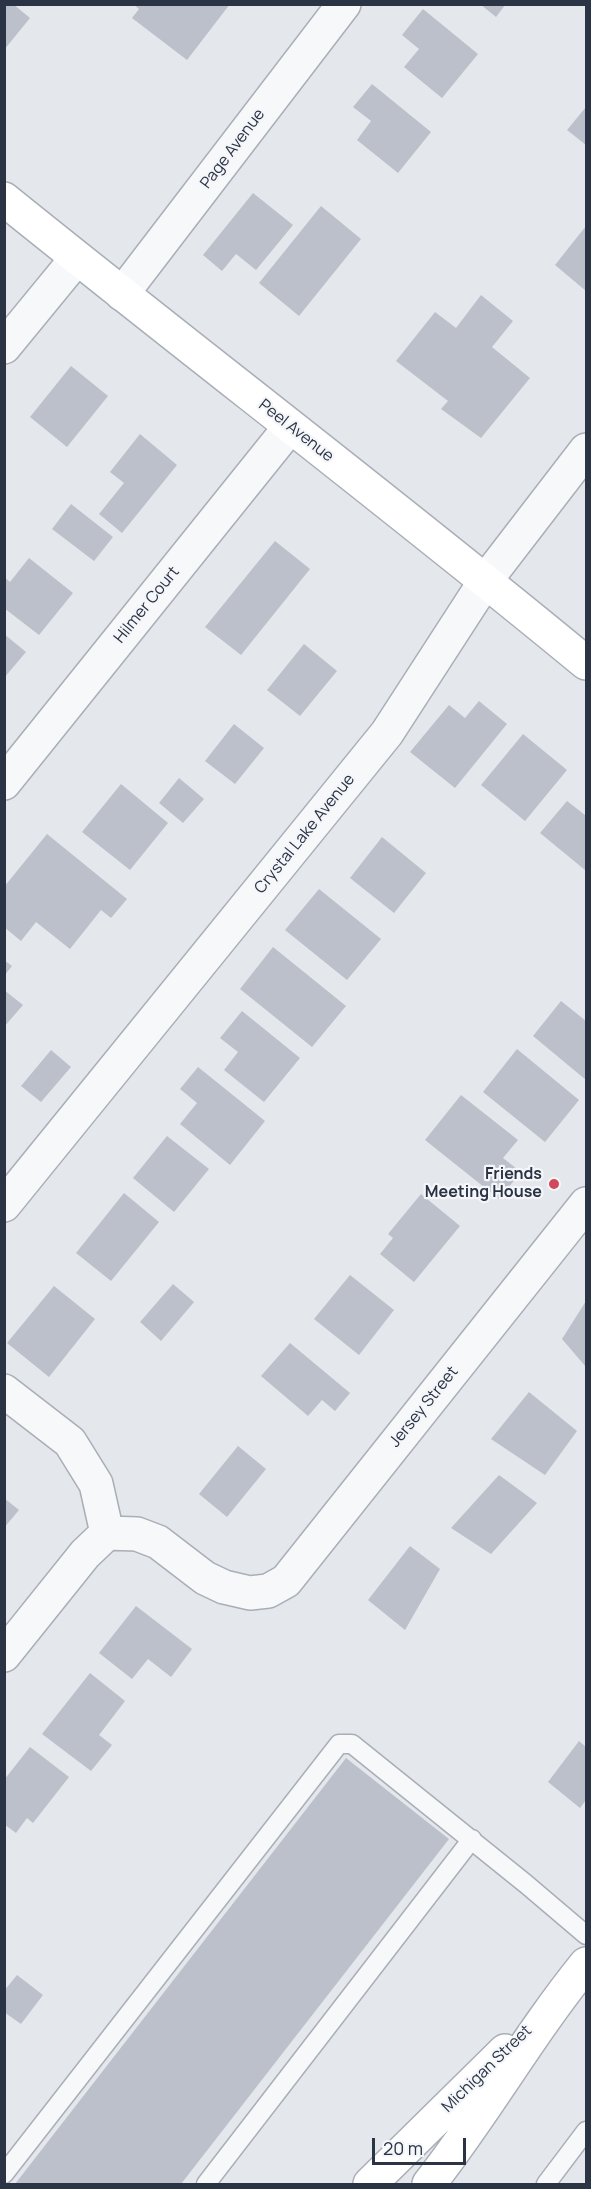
<!DOCTYPE html>
<style>
body{margin:0}
#map{position:relative;width:591px;height:2189px;overflow:hidden;background:#e4e7ec;font-family:Manrope,sans-serif}
canvas{display:block}
.frame{position:absolute;inset:0;border:6px solid #2b3445;pointer-events:none}
.scale{position:absolute;left:372px;top:2138px;width:94px;height:27px;box-sizing:border-box;border:3px solid #2b3445;border-top:0;padding-left:8px;font-size:18px;line-height:21px;white-space:nowrap;color:#2b3445;-webkit-text-stroke:4px #f4f6f9;paint-order:stroke}
</style>
<div id="map">
<canvas width="591" height="2189"></canvas>
<div class="frame"></div>
<div class="scale">20 m</div>
</div>
<script>
const ctx = document.querySelector('canvas').getContext('2d');
ctx.lineJoin = 'round';
function fillPath(path, color) { ctx.fillStyle = color; ctx.fill(path, 'evenodd'); }
function trace(path, color, width, dash) { ctx.strokeStyle = color; ctx.lineWidth = width; ctx.lineCap = dash ? 'butt' : 'round'; ctx.setLineDash(dash || []); ctx.stroke(path); }
function write(font, color, halo, rows, align = 'center') {
  ctx.font = font + ' Manrope,sans-serif'; ctx.lineWidth = 4.5; ctx.setLineDash([]); ctx.textBaseline = 'middle'; ctx.strokeStyle = halo; ctx.fillStyle = color; for (const [text, x, y, turn = 0] of rows) {
    ctx.save(); ctx.translate(x, y); ctx.rotate((+turn || 0) * Math.PI / 180); ctx.textAlign = isNaN(turn) ? turn : align; if (halo) ctx.strokeText(text, 0, 0); ctx.fillText(text, 0, 0); ctx.restore();
  }
}
fillPath(new Path2D(`
 M4 4H13L30 18 4 50Z
 M133 4H230L187 60 132 18 139 9Z
 M480 4H506L496 17Z
 M423 9 478 54 442 98 404 67 419 49 402 35Z
 M372 84 431 132 398 173 357 140 371 121 353 107Z
 M586 107V145L567 130Z
 M253 193 293 225 256 270 236 254 222 271 203 255Z
 M321 206 361 239 299 316 259 283Z
 M586 226V291L555 265Z
 M481 295 513 321 492 347 530 378 481 438 441 409 448 401 396 361 435 312 456 328Z
 M71 366 108 396 67 447 30 417Z
 M140 434 177 465 122 533 99 514 124 483 110 472Z
 M71 504 113 537 94 561 52 529Z
 M275 541 310 569 241 655 205 627Z
 M29 558 73 593 39 635 4 608V577L10 582Z
 M4 634 26 652 4 678Z
 M304 644 337 671 300 716 267 690Z
 M479 701 507 724 455 788 410 752 449 705 465 718Z
 M234 724 264 748 235 784 205 761Z
 M523 734 567 770 525 821 481 785Z
 M179 778 204 799 183 823 159 803Z
 M121 784 168 823 130 870 82 832Z
 M567 801 585 815 586 814 585 870 540 833Z
 M47 834 127 899 111 918 101 910 70 949 36 922 21 941 4 927V887Z
 M382 837 426 873 394 913 350 878Z
 M319 889 381 939 347 980 285 930Z
 M273 947 346 1006 312 1047 240 989Z
 M4 960 12 966 4 976Z
 M4 990 23 1005 4 1027Z
 M561 1001 586 1021V1080L533 1036Z
 M242 1011 300 1058 264 1102 224 1070 238 1052 220 1038Z
 M517 1049 579 1100 545 1142 483 1092Z
 M51 1050 71 1067 41 1102 21 1086Z
 M198 1067 265 1121 230 1165 180 1124 197 1103 180 1089Z
 M461 1095 518 1140 503 1158 521 1172 499 1199 425 1140Z
 M167 1136 209 1169 174 1212 133 1178Z
 M124 1193 159 1222 111 1281 76 1253Z
 M421 1194 460 1226 414 1282 380 1254 393 1238 388 1234Z
 M350 1275 394 1310 359 1355 314 1319Z
 M173 1284 194 1302 161 1341 140 1322Z
 M54 1286 95 1319 49 1377 7 1343Z
 M586 1301V1367L562 1339Z
 M290 1343 350 1393 335 1411 322 1400 308 1416 261 1376Z
 M529 1392 577 1431 545 1475 491 1439Z
 M238 1446 266 1469 227 1517 199 1494Z
 M499 1475 537 1503 491 1554 451 1528Z
 M4 1498 19 1510 4 1528Z
 M410 1546 440 1569 405 1630 368 1600Z
 M136 1606 192 1649 171 1677 148 1659 132 1679 99 1653Z
 M90 1673 125 1701 99 1735 112 1745 91 1771 42 1734Z
 M579 1741 586 1747V1800L580 1808 548 1782Z
 M30 1747 69 1777 33 1823 27 1818 16 1833 4 1824V1780Z
 M346 1758 449 1839 181 2184H15Z
 M17 1975 43 1995 21 2024 4 2012V1991Z`), '#bbc0ca');
const lane = new Path2D(`
 M4 2174 339 1744H352L526 1884 586 1935
 M206 2184 472 1839
 M546 2184 586 2131`);
const street = new Path2D(`
 M122 294 344 4
 M4 347 77 258
 M4 783 290 427
 M4 1205 387 733 486 580 586 450
 M4 1391 70 1442 96 1484 107 1533
 M107 1533 137 1534 158 1542 205 1578 224 1587 250 1593 268 1591 286 1581 586 1204
 M4 1655 85 1554 107 1533`);
const secondary = new Path2D(`
 M4 199C197 355 395 505 586 663
 M370 2184 505 2051
 M429 2184C485 2113 529 2034 586 1964`);
trace(lane, '#a9aeb7', 21);
trace(street, '#a9aeb7', 36);
trace(secondary, '#a9aeb7', 36);
trace(lane, '#f7f8fa', 18);
trace(street, '#f7f8fa', 33);
trace(secondary, '#fff', 33);
for (const [x, y, r, color] of [
 [554,1184,6,"#d1495b"]
]) { const dot = new Path2D(); dot.arc(x, y, r, 0, 2 * Math.PI); ctx.fillStyle = color; ctx.fill(dot); trace(dot, '#f4f6f9', 2); }
write('16px', '#2b3445', '#f4f6f9', [
 ["Page Avenue",233,149,-53],
 ["Peel Avenue",296,431,38],
 ["Hilmer Court",147,605,-51],
 ["Crystal Lake Avenue",305,834,-51],
 ["Jersey Street",424,1407,-51],
 ["Michigan Street",487,2069,-44]
]);
write('bold 16px', '#2b3445', '#f4f6f9', [
 ["Friends",542,1175],
 ["Meeting House",542,1193]
], 'right');
</script>
